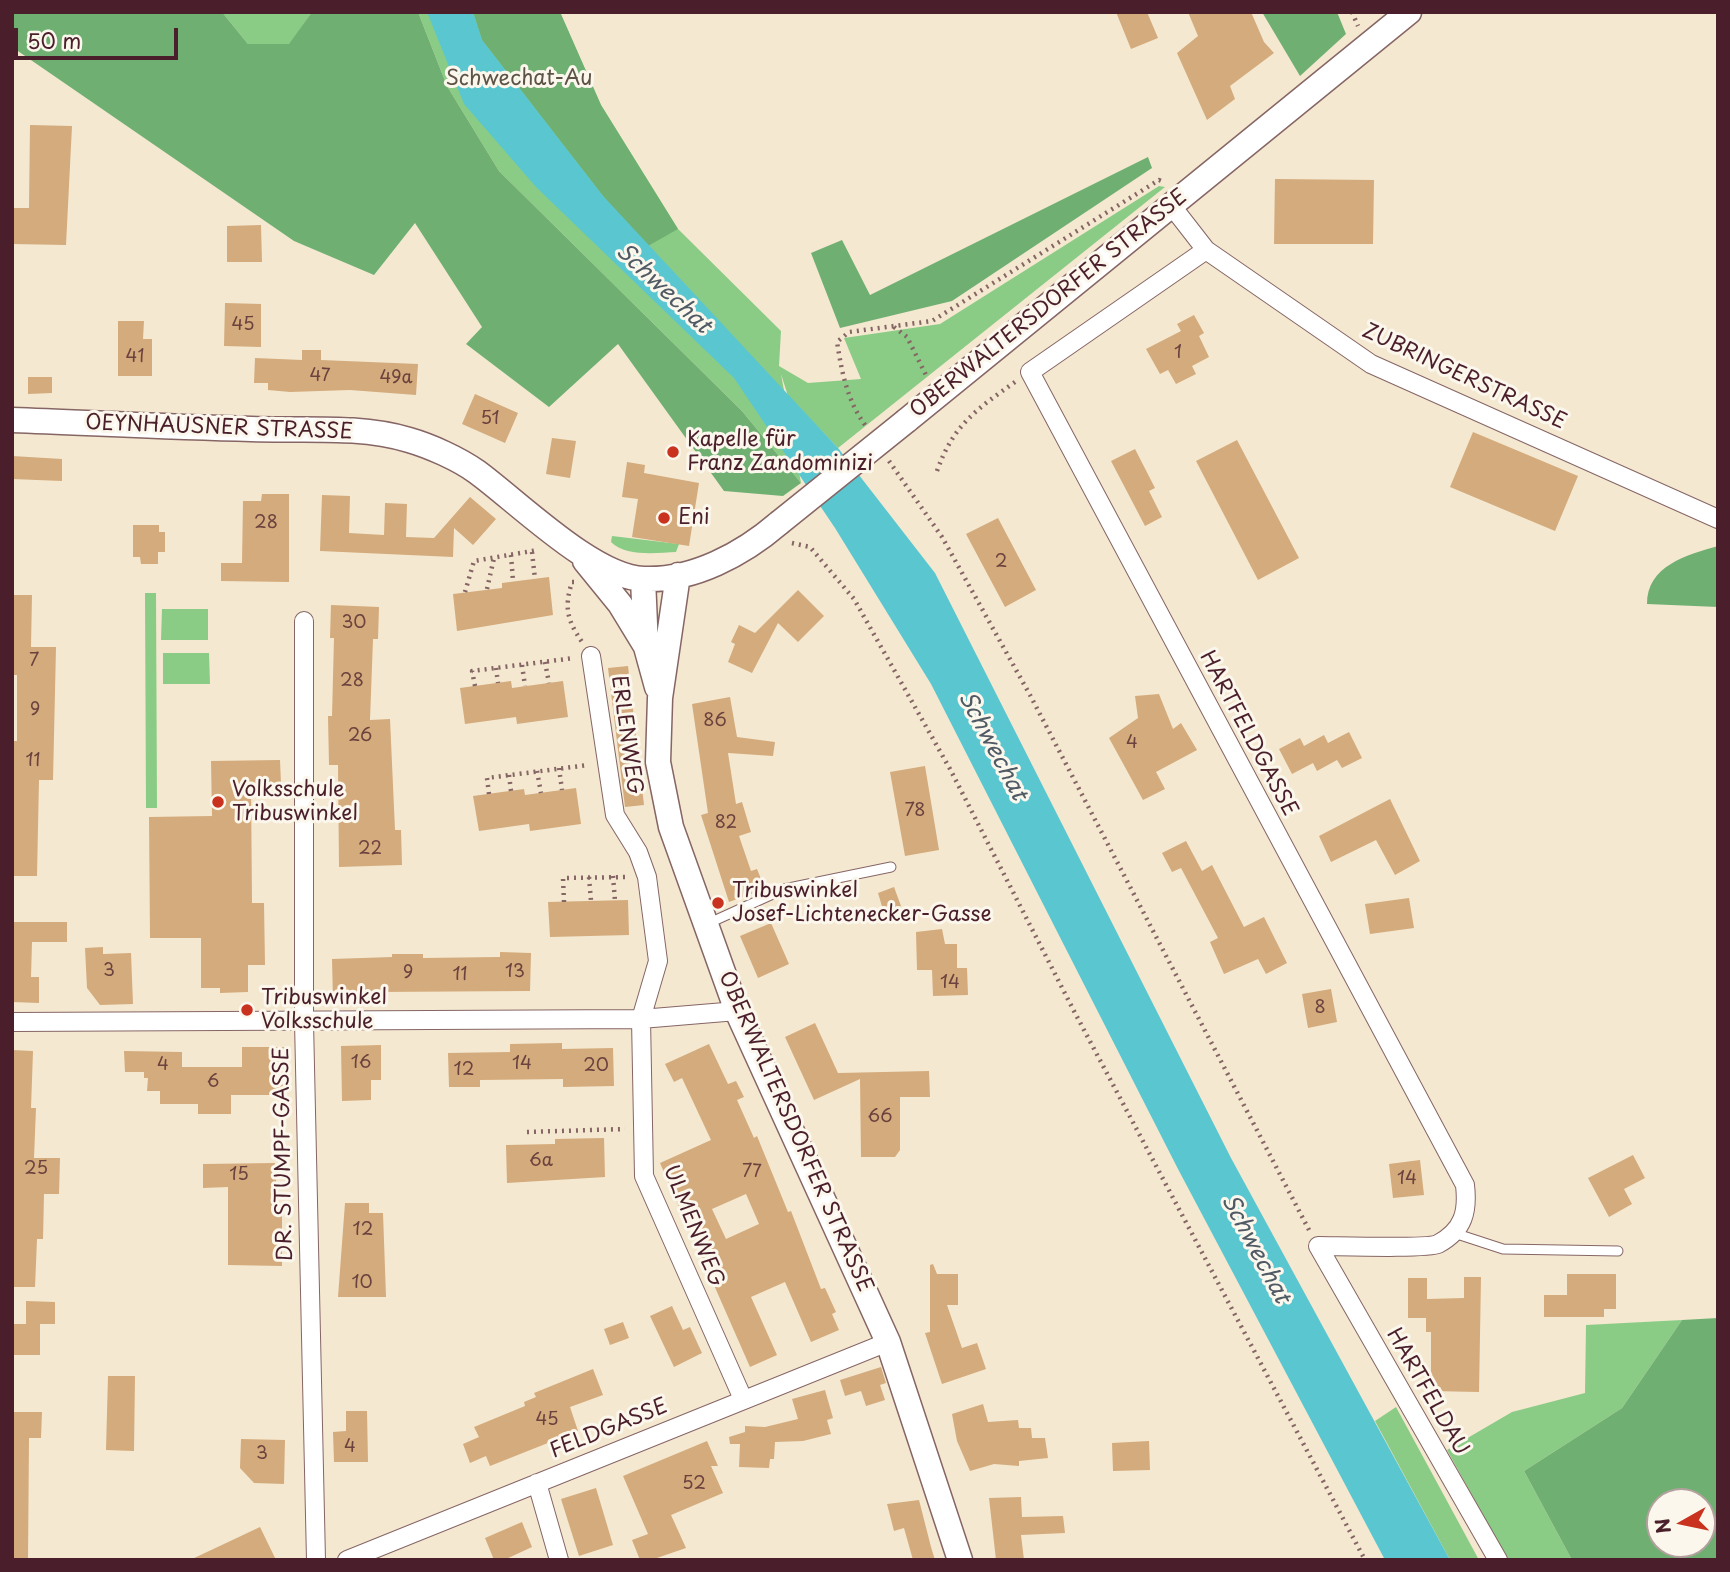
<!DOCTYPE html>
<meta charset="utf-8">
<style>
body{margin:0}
#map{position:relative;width:1730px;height:1572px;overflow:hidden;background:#f4e8d0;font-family:"Playpen Sans",sans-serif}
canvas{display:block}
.frame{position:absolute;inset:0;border:14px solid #4a1f2b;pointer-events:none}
.north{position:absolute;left:1646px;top:1488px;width:70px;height:70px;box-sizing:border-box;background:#fbf7ec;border:2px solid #b4a19f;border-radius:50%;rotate:261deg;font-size:19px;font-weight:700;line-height:28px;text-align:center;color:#4a1f2b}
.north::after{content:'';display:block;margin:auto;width:24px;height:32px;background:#c8321e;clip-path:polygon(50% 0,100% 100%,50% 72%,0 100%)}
.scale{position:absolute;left:14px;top:28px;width:164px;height:32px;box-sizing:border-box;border:4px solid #4a1f2b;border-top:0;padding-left:9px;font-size:21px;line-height:24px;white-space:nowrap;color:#4a1f2b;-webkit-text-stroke:5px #fbf7ec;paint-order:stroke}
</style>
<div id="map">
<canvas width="1730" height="1572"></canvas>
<div class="frame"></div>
<div class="north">N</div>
<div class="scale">50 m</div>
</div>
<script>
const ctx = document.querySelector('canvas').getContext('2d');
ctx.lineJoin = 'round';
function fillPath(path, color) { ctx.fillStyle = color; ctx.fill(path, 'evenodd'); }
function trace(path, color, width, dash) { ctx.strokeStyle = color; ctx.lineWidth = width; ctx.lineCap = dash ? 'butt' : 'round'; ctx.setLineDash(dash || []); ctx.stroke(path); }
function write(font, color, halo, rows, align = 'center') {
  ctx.font = font + ' "Playpen Sans",sans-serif'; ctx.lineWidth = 6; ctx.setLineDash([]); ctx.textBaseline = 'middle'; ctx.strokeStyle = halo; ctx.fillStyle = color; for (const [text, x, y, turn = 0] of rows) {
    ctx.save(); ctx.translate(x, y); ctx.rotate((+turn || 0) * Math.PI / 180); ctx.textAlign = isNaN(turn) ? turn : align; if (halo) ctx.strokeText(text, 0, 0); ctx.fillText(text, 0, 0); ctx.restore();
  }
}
fillPath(new Path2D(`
 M222 12H312L290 44H248Z
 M418 12H560L601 105 678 229 781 331 779 366 808 383 861 379 844 338 940 324 1159 186 1165 187 838 448 788 396 781 374 801 483 742 411 499 171 447 86Z
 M612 536 679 544 676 552C657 553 625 557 611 542Z
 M145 593H156L157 808H146Z
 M162 609H208V640H161Z
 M163 653H209L210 684H163Z
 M1682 1320 1622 1408 1524 1471 1572 1560H1508L1447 1450 1512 1412 1585 1393 1586 1325Z
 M1396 1407 1479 1560H1450L1375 1421Z`), '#8acc85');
fillPath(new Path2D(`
 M12 12H222L248 44H289L312 12H418L447 86 499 171 742 411 801 483 783 496 724 491 618 344 549 407 466 344 482 327 415 223 374 275 294 241 12 47Z
 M473 12H560L601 105 678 229 648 246 603 196 482 40Z
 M1262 12H1337L1346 34 1300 76Z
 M1148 157 1152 168 952 301 840 328 811 253 842 240 870 295Z
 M1718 546V607L1647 604C1647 566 1686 555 1718 546Z
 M1718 1318V1560H1572L1524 1471 1622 1408 1682 1320ZM1702 1502V1544H1660V1502Z`), '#6fb072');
fillPath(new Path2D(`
 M427 12H473L482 40 603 196 838 448 935 573 1231 1158 1450 1560H1385L1178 1169 931 684 835 528 734 378 536 187 464 104Z`), '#5ac7d0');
fillPath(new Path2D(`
 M1116 12H1147L1158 38 1131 49Z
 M1188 12H1251L1264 42 1274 53 1230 86 1235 99 1207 120 1177 53 1198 36Z
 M30 125 72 126 66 245 12 244V208H29Z
 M1275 179 1374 180 1373 244H1274Z
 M261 225 262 262H227V226Z
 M225 303 261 304V347L224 346Z
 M1194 315 1204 333 1199 336 1209 357 1192 366 1196 374 1176 384 1168 370 1160 374 1146 349 1181 331 1177 324Z
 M118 321H144L143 339H152V376H118Z
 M302 350H321V360L418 364 416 395 350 390 290 392 268 390V383H254L255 358 302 360Z
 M28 377H52V393L28 394Z
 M475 394 518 413 505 443 462 424Z
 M1473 432 1578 476 1555 531 1450 487Z
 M552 438 576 441 570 478 546 474Z
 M1237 440 1299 558 1258 580 1196 461Z
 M1135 449 1155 488 1149 491 1162 517 1145 526 1111 461Z
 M12 456 62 459V481L12 479Z
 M627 462 645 465 644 473 699 483 689 546 632 537 638 499 622 497Z
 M262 494H289V582L221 581V563H242L243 501H261Z
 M322 495 350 496 349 533 384 535 385 503 407 504 406 537 434 538 470 497 496 519 473 545 454 528 453 557 320 551Z
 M998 518 1036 590 1005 607 966 534Z
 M133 525H159V532H165V552H158V564H141L140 557H133Z
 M549 577 553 615 457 631 453 594 502 588V583Z
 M798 590 824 616 798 642 778 623 752 673 728 662 735 644 731 642 739 625 755 633Z
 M12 595H32L31 647H56L53 780H39L37 876H12V741H17V675H12Z
 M331 605 379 607 378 639H373L370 720 390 719 395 830H401L402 865 339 867 338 765H329L328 716H332L334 638H330Z
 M628 666 644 805 625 807 608 668Z
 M511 681 512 688 563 681 568 717 517 724 516 717 465 724 460 688Z
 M1159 694 1173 729 1181 723 1197 750 1156 772 1165 789 1143 800 1109 738 1138 718 1135 696Z
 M730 697 737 737 775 742 773 756 728 753 736 804 742 802 751 832 739 836 751 871 757 869 765 889 729 902 701 815 708 813 692 704Z
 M1349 732 1362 758 1342 768 1337 760 1317 771 1313 763 1292 774 1279 749 1300 738 1304 746 1324 735 1328 743Z
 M280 760 281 784 251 785 252 903H264L265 965H248V992L220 993V988H201V938H150L149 817 212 816 211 761Z
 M925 766 939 850 905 856 890 772Z
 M576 788 581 824 530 831 529 824 479 831 473 796 524 789 525 795Z
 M1390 799 1420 861 1395 875 1376 840 1331 862 1319 836Z
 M1186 841 1202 871 1212 865 1244 927 1264 917 1287 963 1266 974 1258 959 1224 974 1210 942 1218 938 1181 868 1172 872 1162 853Z
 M894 887 901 906 884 913 878 893Z
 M1409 898 1414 928 1370 934 1365 904Z
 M628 900 629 935 550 937 548 902Z
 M12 922H67V942H32L31 977H39V1003L12 1002Z
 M771 923 789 964 758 978 740 936Z
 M942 929 945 944H957V968H967L968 995 933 996 932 970H917L916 932Z
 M103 947V954L131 953 133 1004 100 1005 87 988 85 948Z
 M500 952 531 953 530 991 375 992V1000L333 1001 332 959 392 957V954H423V958L500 957Z
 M1331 989 1337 1022 1308 1028 1302 994Z
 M815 1023 838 1073 929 1071 930 1097H900V1150L895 1157H861L860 1079 814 1100 785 1037Z
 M562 1043V1049L613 1048 614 1086 563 1087V1079L480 1080V1087H449L448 1053 510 1052V1044Z
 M709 1044 728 1084 736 1081 744 1097 737 1100 754 1138 757 1136 788 1212 791 1211 821 1289 825 1288 836 1312 832 1314 839 1330 811 1342 785 1282 751 1297 777 1355 750 1367 699 1251 708 1247 695 1216 685 1221 660 1163 711 1140 682 1078 674 1082 665 1064ZM746 1194 759 1224 726 1239 712 1209Z
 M381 1045V1080H371V1100L342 1101 341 1046Z
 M242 1047H285V1095H231V1114H198V1104H160V1091H147L148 1078H144V1072H125L124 1051 182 1052V1067H242Z
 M12 1050 33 1051 31 1108H36L34 1158H60L59 1194H44L43 1239H37L35 1287H12Z
 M604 1138 605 1177 507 1183 506 1145 555 1144V1139Z
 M1633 1155 1645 1178 1624 1189 1632 1204 1609 1217 1588 1178Z
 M1420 1160 1424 1195 1393 1198 1389 1164Z
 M275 1163 278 1211H282V1266L228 1265V1187L203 1188V1164Z
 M345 1203H369V1213H383L386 1297H338Z
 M933 1264 937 1274H958V1305H947L962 1348 977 1343 986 1369 942 1384 925 1333 930 1332V1265Z
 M1567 1274H1616V1309H1604V1317H1544V1295H1567Z
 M1464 1277H1481L1479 1392 1431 1391V1332H1426V1318H1408V1278H1427V1299L1464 1298Z
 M26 1301 55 1302V1324H40V1355H12V1324H26Z
 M672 1306 683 1330 690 1327 702 1353 674 1367 650 1316Z
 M623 1322 629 1338 610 1345 604 1329Z
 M881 1367 886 1383 880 1385 885 1400 866 1406 861 1391 845 1396 840 1380Z
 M593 1369 603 1395 570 1407 578 1431 490 1466 486 1456 470 1463 463 1444 479 1437 474 1427 525 1406 524 1402 536 1397 534 1393Z
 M108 1376H135L134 1451 106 1450Z
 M825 1390 833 1418 827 1420 831 1434 803 1441 775 1442 774 1459H770L769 1468 739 1467 740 1444H730L729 1437 745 1432V1426L765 1427 798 1419 792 1399Z
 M983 1404 988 1422 1018 1420 1019 1428H1031L1032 1438H1045L1048 1458 1019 1461V1466L994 1464 970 1471 957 1441 952 1414Z
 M346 1411H367L368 1462H334L333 1432 346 1431Z
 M12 1412H42L41 1438H29L28 1560H12Z
 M241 1439 285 1440 284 1484 254 1483 240 1468Z
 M707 1441 718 1466H711L723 1493 671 1515 686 1548 651 1560H640L632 1540 648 1534 623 1476Z
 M1149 1441 1150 1470 1113 1471 1112 1443Z
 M596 1488 613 1545 579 1556 561 1499Z
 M1021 1497 1022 1517 1063 1516 1065 1533 1021 1535 1024 1560H996L989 1498Z
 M919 1500 931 1547 935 1560H913L904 1528 894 1531 887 1504Z
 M522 1522 532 1547 504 1560H494L485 1538Z
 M260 1527 276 1560H190Z`), '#d4ab7c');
const lane = new Path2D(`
 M707 924 784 889 891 867
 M1454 1233 1503 1249 1618 1251`);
const street = new Path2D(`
 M1171 205 1206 250 1030 372 1465 1185C1468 1211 1464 1230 1438 1244 1427 1249 1337 1246 1318 1246L1498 1560
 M1206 250 1371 364 1718 519
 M304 621V1022L316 1560
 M591 656 615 815 638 852 647 877 658 961 641 1019 644 1176 743 1399
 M12 1022 641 1019 737 1011
 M537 1483 559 1560
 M347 1560 888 1342`);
const secondary = new Path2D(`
 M12 420C92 423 171 427 251 429 303 431 359 425 409 440 430 446 459 459 477 472 518 502 594 578 644 579 693 581 743 554 779 523
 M906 421 1409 12
 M585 561 620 604 645 645
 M678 575 660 698 658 762 671 827 737 1011 888 1342 960 1560
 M643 579 646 647 657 687`);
trace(lane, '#866565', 11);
trace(street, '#866565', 20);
trace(secondary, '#866565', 27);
trace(new Path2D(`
 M1352 12 1358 26
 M894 327 907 337 927 377
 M865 425C847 400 842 373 837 342L849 332 932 321 1159 180 1164 182
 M889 461 942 537 1030 695 1309 1230
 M937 471C953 425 977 409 1015 382
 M792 543 810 547 854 599 950 769 1075 1013 1365 1560
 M532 552 535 579
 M511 555 513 581
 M574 582H572C564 607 567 620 582 642
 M487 589 494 558
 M465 592 474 561 538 550
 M545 662 549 683
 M522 665 525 686
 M496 668 498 683
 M475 686 472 671 574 658
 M559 768 562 790
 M537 771 541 793
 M509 775 511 791
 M489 794 487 778 588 765
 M613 876 615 901
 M589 877 591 901
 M564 902 563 878 629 877
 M527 1132 625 1129`), '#866565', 4.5, [2, 5]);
trace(lane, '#fff', 9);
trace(street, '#fff', 18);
trace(secondary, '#fff', 24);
const secondaryBridge = new Path2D(`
 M779 523 906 421`);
trace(secondaryBridge, '#866565', 27, []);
trace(secondaryBridge, '#fff', 24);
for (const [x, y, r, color] of [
 [673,452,7,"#c8321e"],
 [664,518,7,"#c8321e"],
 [218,802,7,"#c8321e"],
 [718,903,7,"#c8321e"],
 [247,1010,7,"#c8321e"]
]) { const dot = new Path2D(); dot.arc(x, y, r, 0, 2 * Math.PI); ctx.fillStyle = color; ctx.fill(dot); trace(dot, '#fbf7ec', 2.5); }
write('18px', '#6c423f', null, [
 ["45",243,325],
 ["1",1178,353],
 ["41",135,357],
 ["47",320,376],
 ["49a",396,378],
 ["51",490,419],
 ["28",266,523],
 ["2",1001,562],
 ["30",354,623],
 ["7",34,661],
 ["28",352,681],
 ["9",35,710],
 ["86",715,721],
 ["26",360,736],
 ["4",1132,743],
 ["11",33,761],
 ["78",915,811],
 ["82",726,823],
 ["22",370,849],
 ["3",109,971],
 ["13",515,972],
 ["9",408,973],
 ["11",460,975],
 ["14",950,983],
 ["8",1320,1008],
 ["16",361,1063],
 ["14",522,1064],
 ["4",163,1065],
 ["20",596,1066],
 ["12",464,1070],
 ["6",213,1082],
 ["66",880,1117],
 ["6a",541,1161],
 ["25",36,1169],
 ["77",752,1172],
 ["15",239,1175],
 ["14",1407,1179],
 ["12",363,1230],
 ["10",362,1283],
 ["45",547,1420],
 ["4",350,1447],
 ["3",262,1454],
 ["52",694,1484]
]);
write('21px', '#5d5346', '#fbf7ec', [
 ["Schwechat-Au",519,79]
]);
write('21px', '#4a1f2b', '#fbf7ec', [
 ["OBERWALTERSDORFER STRASSE",1049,304,-39],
 ["ZUBRINGERSTRASSE",1464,377,25],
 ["OEYNHAUSNER STRASSE",219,428,2],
 ["HARTFELDGASSE",1248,734,62],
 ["ERLENWEG",626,735,82],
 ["OBERWALTERSDORFER STRASSE",795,1132,66],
 ["DR. STUMPF-GASSE",284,1154,-91],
 ["ULMENWEG",693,1226,68],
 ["HARTFELDAU",1427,1392,60],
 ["FELDGASSE",609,1429,-22]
]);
write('21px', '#4a1f2b', '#fbf7ec', [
 ["Kapelle für",687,440],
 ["Franz Zandominizi",687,464],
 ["Eni",678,518],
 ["Volksschule",232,790],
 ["Tribuswinkel",232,814],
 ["Tribuswinkel",732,891],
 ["Josef-Lichtenecker-Gasse",732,915],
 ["Tribuswinkel",261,998],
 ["Volksschule",261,1022]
], 'left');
write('italic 23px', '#505a65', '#fbf7ec', [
 ["Schwechat",663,289,43],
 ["Schwechat",992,746,62],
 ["Schwechat",1255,1249,62]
]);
</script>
